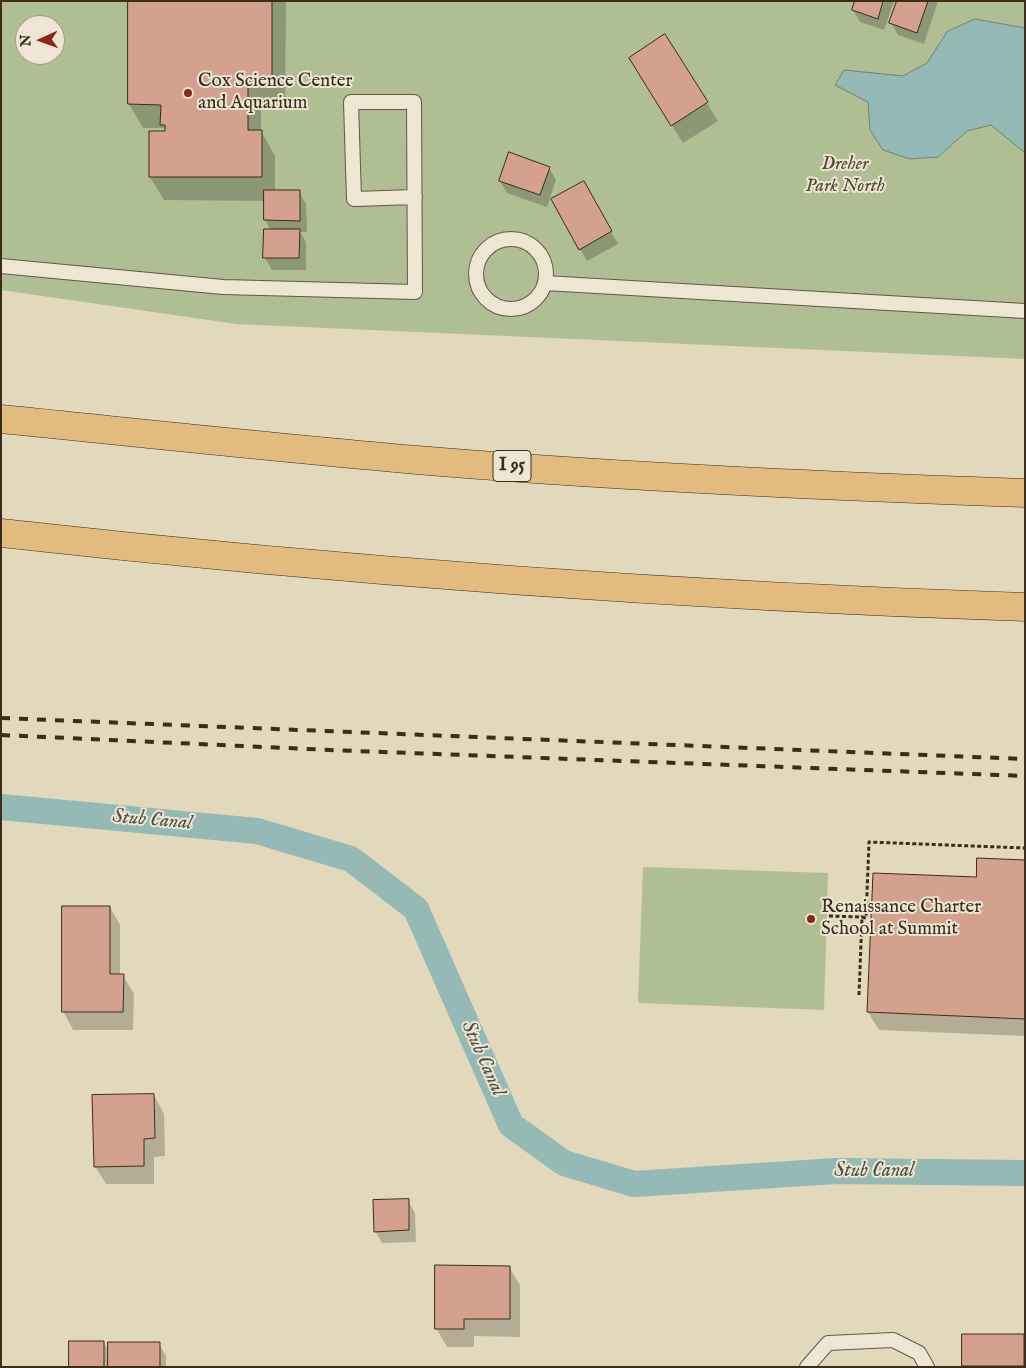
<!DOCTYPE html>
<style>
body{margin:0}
#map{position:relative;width:1026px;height:1368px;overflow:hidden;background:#e2d8bb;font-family:"IM FELL English",serif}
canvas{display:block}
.frame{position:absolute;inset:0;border:2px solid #3b2c1c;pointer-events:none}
.north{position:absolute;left:15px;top:15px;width:50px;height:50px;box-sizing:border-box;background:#ece6d3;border:1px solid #a59c8a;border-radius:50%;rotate:268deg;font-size:14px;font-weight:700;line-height:20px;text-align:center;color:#3b2c1c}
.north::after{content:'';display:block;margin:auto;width:18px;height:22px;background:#8f2418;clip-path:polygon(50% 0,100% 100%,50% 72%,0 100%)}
</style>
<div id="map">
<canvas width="1026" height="1368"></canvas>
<div class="frame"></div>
<div class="north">N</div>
</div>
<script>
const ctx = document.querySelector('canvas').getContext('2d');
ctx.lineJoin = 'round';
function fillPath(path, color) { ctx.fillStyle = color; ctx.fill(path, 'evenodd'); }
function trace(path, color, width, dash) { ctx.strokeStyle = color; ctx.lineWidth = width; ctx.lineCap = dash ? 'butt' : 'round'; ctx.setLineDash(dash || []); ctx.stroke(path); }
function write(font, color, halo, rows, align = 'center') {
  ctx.font = font + ' "IM FELL English",serif'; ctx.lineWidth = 4; ctx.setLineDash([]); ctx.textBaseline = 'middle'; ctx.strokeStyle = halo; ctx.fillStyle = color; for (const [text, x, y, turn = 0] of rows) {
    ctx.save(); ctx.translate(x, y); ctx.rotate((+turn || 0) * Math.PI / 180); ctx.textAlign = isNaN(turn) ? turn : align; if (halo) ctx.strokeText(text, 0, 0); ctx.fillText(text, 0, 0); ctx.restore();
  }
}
fillPath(new Path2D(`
 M1 1H1025V359L236 324 1 290ZM25 25H55V55H25Z
 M643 867 828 873 824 1010 638 1003Z`), '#afbf93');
const water = new Path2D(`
 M975 19 1025 28V153L991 125 967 131 938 157 910 159 883 150 870 130 868 102 835 85 844 70 903 76 927 63 947 32Z`);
fillPath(water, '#95b9b4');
trace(water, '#718177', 1);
fillPath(new Path2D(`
 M129 1H286L285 105 261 104V131L275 156V192H299L306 204 307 232H300L306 242V270H272L265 258 271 230 265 220V201L164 200 150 177 166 132 164 128H143L129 104Z
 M856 1H894L884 30 860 22 853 10Z
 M899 1H938L924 44 898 35 891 23Z
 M665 36 718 121 683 143 641 76Z
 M549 168 556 180 547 207 507 193 500 181Z
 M584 182 618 244 587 261 552 200Z
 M1025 861V1036L879 1030 868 1012 874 874 977 878Z
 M110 907 120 925V976H123L134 994 133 1030H73L63 1011Z
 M154 1095 164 1114 165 1156 154 1157V1184H106L95 1166Z
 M408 1201 415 1213 416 1242 382 1243 375 1231Z
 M509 1267 520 1285V1337L474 1336V1347H447L436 1328Z
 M1023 1335 1025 1367 963 1366Z
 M104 1343 109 1352 159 1344 166 1356V1367H71Z`), '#0003');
trace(new Path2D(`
 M1 807 257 831 351 859 416 909 511 1125 564 1163 634 1184 836 1171 1025 1173`), '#95b9b4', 26);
const building = new Path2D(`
 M128 1H272V81H248V130H262V177H149V131H165V125H160L161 105 128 104Z
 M855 1H883L878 19 852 10Z
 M897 1H928L917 33 889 23Z
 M665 34 708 102 671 126 629 58Z
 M509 152 550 167 540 195 499 181Z
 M584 181 612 231 579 250 551 199Z
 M264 190H300V221L264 220Z
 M264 229H300L299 258H263Z
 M977 858 1025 860V1019L867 1012 873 873 976 877Z
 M62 906H110V974H124L123 1012H62Z
 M154 1094 155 1138 144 1139V1166L94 1167 92 1095Z
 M409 1199V1230L374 1232 373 1200Z
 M435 1265 510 1266V1319H464V1329H435Z
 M962 1334H1024V1366H962Z
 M69 1341H104V1367H69Z
 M108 1342H160V1367H108Z`);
fillPath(building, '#d4a18f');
trace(building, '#3b2c1c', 1);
const lane = new Path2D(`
 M476 274a35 35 0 1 1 70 0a35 35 0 1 1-70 0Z
 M1 266 223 287 415 292 414 102H351L354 199 415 197
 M545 283 1025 311
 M807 1367 828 1343 893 1340 919 1353 927 1367`);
const highway = new Path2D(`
 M1 419C140 433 278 448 417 460 619 477 822 486 1025 493
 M1 533C341 571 683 596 1025 607`);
trace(lane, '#655744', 16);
trace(highway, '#3b2c1c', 29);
trace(new Path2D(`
 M829 916 862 917
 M859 995 862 917 866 918 869 842 1025 848`), '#3b2c1c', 3, [4, 2.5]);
trace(lane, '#ece6d3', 14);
trace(highway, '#e1bc7e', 28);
trace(new Path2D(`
 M1 718 1025 759
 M1 735 330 750 1025 776`), '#3b2c1c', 4, [9, 9]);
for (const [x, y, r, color] of [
 [188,93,5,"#8f2418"],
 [811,919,5,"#8f2418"]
]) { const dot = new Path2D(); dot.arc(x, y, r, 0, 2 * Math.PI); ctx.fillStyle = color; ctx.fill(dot); trace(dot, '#ece6d3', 2); }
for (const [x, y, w] of [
 [512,466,38]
]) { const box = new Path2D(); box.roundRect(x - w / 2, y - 15.5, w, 31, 4); ctx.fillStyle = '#ece6d3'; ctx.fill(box); trace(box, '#3b2c1c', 1); }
write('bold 18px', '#3b2c1c', null, [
 ["I 95",512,466]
]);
write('19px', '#3b2c1c', '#ece6d3', [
 ["Cox Science Center",198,82],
 ["and Aquarium",198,104],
 ["Renaissance Charter",821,908],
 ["School at Summit",821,930]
], 'left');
write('italic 19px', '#524934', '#ece6d3', [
 ["Dreher",845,165],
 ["Park North",845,187]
]);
write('italic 20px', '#524f42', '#ece6d3', [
 ["Stub Canal",152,821,5],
 ["Stub Canal",482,1059,66],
 ["Stub Canal",874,1172]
]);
</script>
